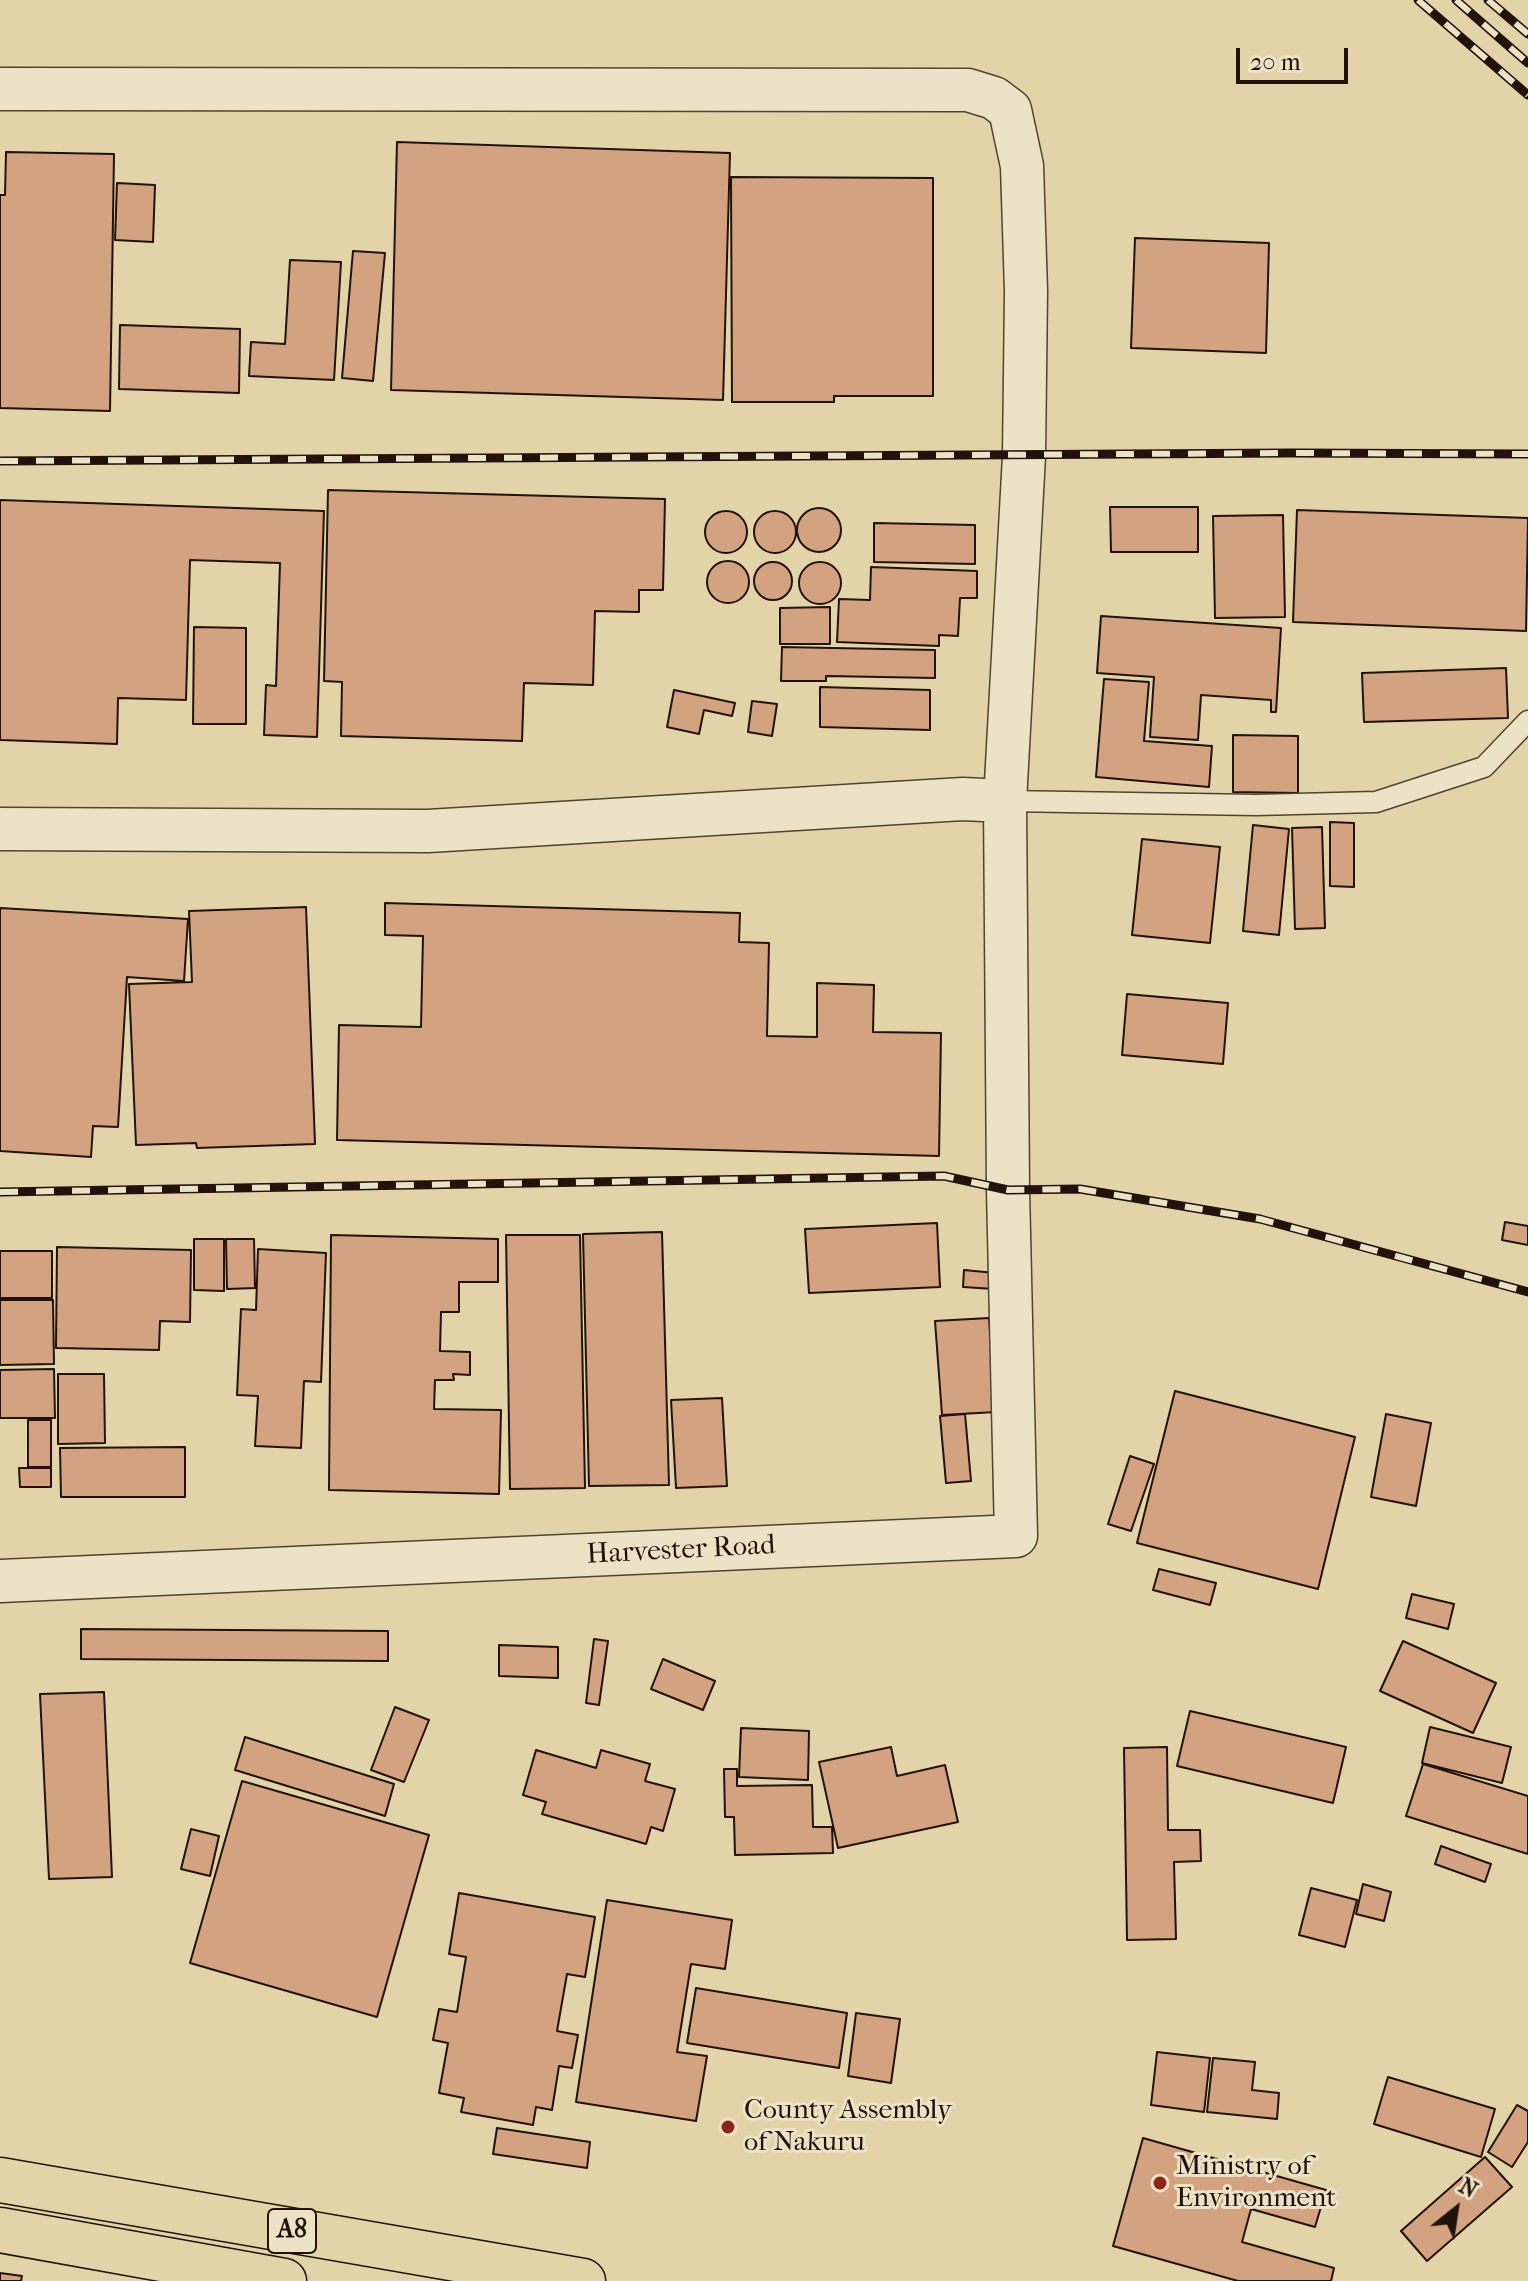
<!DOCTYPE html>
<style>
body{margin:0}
#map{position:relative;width:1528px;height:2281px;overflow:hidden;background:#e2d4a8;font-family:"IM FELL French Canon",serif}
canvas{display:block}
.north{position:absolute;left:1416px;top:2169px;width:80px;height:80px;-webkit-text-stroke:6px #ece3c6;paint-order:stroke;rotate:30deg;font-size:22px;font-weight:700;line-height:32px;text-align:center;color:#22120b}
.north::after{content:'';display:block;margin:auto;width:28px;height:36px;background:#22120b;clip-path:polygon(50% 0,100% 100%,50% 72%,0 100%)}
.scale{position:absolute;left:1236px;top:48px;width:112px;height:36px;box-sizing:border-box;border:4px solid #22120b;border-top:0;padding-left:10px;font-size:24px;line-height:28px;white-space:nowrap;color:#22120b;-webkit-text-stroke:6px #ece3c6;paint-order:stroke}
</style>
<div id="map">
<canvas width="1528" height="2281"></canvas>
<div class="north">N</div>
<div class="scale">20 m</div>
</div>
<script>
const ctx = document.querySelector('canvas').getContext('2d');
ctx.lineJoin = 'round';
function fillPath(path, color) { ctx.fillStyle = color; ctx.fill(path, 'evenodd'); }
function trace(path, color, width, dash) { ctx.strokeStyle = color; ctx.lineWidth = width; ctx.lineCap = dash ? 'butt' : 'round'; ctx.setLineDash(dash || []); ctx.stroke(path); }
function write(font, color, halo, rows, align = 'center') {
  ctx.font = font + ' "IM FELL French Canon",serif'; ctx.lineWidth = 6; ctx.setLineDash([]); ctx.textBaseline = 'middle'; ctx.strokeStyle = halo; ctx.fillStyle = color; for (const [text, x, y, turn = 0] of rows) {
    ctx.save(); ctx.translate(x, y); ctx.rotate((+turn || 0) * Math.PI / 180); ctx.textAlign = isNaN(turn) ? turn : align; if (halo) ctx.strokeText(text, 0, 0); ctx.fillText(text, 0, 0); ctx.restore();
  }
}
const building = new Path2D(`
 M397 142 730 153 723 400 391 390Z
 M6 152 114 154 110 411 0 408V195H5Z
 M731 177 933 178V396H834V402H732Z
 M117 183 155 185 153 242 115 240Z
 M1135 238 1269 243 1266 353 1131 348Z
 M353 251 385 253 373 381 342 378Z
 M290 260 341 262 334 380 249 376 251 342 285 344Z
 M120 325 240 329 239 393 119 389Z
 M328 490 665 499 663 590H639V612L595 611 593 685 524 683 522 741 341 736 342 682 324 681Z
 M0 500 324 511 317 737 264 735 266 685 276 686 280 563 190 560 186 700 118 698 117 744 0 740Z
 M1110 507H1198V552H1111Z
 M797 530a22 22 0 1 1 44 0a22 22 0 1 1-44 0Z
 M1297 510 1528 518 1526 631 1293 622Z
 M705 532a21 21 0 1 1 42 0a21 21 0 1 1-42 0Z
 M754 532a21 21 0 1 1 42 0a21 21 0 1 1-42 0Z
 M1283 515 1285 617 1215 618 1213 516Z
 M874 523 975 525V564L874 562Z
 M707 582a21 21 0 1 1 42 0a21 21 0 1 1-42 0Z
 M799 583a21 21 0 1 1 42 0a21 21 0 1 1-42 0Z
 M754 581a19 19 0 1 1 38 0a19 19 0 1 1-38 0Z
 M871 567 977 571V598H960L958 636 939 635V646L837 642 839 599 870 600Z
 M830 607V644H780V608Z
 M1101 616 1281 628 1276 712H1271V700L1201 695 1198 740 1150 737 1154 677 1097 673Z
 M194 627 246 628V724H193Z
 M782 647 935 650V678L826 676V681H781Z
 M1506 668 1508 718 1364 722 1362 673Z
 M1104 679 1149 682 1144 741 1212 746 1209 787 1096 777Z
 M820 687 930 690V730L820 727Z
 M674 690 735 703 732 716 704 710 699 734 667 727Z
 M752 701 777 704 772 736 748 732Z
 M1233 735 1298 736V793L1233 792Z
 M1330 822 1354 823V887L1330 886Z
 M1253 825 1289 829 1279 935 1243 931Z
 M1322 827 1325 928 1295 929 1292 828Z
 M1142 839 1220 847 1210 943 1132 935Z
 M385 903 740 913 739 942 769 943 767 1036 817 1037V983L874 985 873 1032 941 1033 939 1156 337 1140 339 1025 421 1027 423 936 385 935Z
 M306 907 315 1144 197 1148 196 1143 136 1145 129 984 192 982 189 911Z
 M0 908 188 919 184 981 127 977 118 1127 93 1126 91 1157 0 1151Z
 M1127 994 1228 1003 1223 1064 1122 1055Z
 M1505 1222 1528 1226V1245L1502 1240Z
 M937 1223 940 1287 809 1293 805 1229Z
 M662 1232 669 1485 589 1486 583 1234Z
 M331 1235 498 1239V1282H459V1312H441L440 1351 470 1352V1375L453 1374 454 1380H435L434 1409 501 1410 499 1494 329 1490Z
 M506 1235H580L585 1488 510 1489Z
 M194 1239H224V1291L194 1290Z
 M226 1239H254L255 1288 227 1289Z
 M57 1247 191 1250 190 1322 160 1321 159 1350 56 1348Z
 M258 1249 326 1253 321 1382 304 1381 301 1448 255 1446 258 1396 237 1395 241 1309 256 1310Z
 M0 1251H52V1298H0Z
 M964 1270 995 1273 994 1289 963 1287Z
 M0 1300H53L54 1364 0 1365Z
 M989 1318 996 1412 942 1415 935 1321Z
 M54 1369 55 1418H0V1370Z
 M58 1374H104L105 1443 58 1444Z
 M1175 1391 1355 1437 1318 1589 1137 1543Z
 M722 1398 727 1486 676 1488 671 1400Z
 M965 1414 971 1481 946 1483 940 1416Z
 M1386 1414 1431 1423 1416 1506 1371 1497Z
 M28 1420H51V1467H28Z
 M185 1447V1497H61L60 1448Z
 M1130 1456 1154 1464 1131 1531 1108 1524Z
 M19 1468H51V1487H20Z
 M1159 1569 1216 1583 1210 1605 1153 1590Z
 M1412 1594 1454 1604 1448 1629 1406 1618Z
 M81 1629 388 1631V1661L81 1659Z
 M594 1639 608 1641 599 1705 586 1703Z
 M1403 1641 1496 1683 1473 1733 1380 1691Z
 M499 1645 558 1647V1678L499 1676Z
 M663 1659 715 1681 703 1710 651 1689Z
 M104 1692 112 1877 49 1879 40 1694Z
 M395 1707 429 1720 404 1782 371 1770Z
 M1190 1711 1346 1747 1333 1803 1177 1766Z
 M1430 1727 1511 1747 1502 1783 1422 1763Z
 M741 1728 809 1731 808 1780 739 1777Z
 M245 1737 394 1784 385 1816 235 1770Z
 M891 1747 897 1776 945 1765 958 1822 838 1848 819 1762Z
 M1167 1747 1168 1830H1200L1201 1861 1174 1862 1176 1939 1127 1940 1124 1748Z
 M536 1750 596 1768 601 1750 650 1764 645 1781 675 1789 663 1831 651 1827 646 1844 542 1814 546 1802 523 1795Z
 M1423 1764 1528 1796V1854L1406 1816Z
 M724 1769H737V1786L812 1785 813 1827H832L833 1853 735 1855 734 1817H725Z
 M242 1781 429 1835 377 2017 190 1963Z
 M191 1829 219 1836 210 1876 181 1869Z
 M1441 1846 1491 1864 1485 1882 1435 1864Z
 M1363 1884 1391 1892 1384 1921 1356 1914Z
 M1311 1888 1357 1900 1345 1947 1299 1935Z
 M459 1893 595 1917 585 1977 567 1974 557 2031 578 2035 572 2068 559 2066 552 2110 536 2107 533 2125 461 2112 464 2098 439 2093 448 2043 433 2040 439 2009 457 2012 466 1957 449 1954Z
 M607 1900 732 1920 725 1969 691 1964 677 2052 707 2056 696 2121 576 2102Z
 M696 1988 847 2013 839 2068 687 2043Z
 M856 2013 900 2019 891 2083 848 2076Z
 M1157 2052 1210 2058 1204 2112 1151 2105Z
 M1213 2058 1255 2062 1252 2090 1279 2093 1277 2119 1207 2112Z
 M1388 2077 1495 2109 1481 2157 1374 2124Z
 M1517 2105 1528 2111V2142L1512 2167 1488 2152Z
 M497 2128 590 2142 587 2168 493 2154Z
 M1143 2138 1326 2190 1315 2227 1251 2209 1242 2242 1334 2268 1331 2281H1238L1113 2246Z
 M1485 2157 1512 2187 1427 2261 1401 2231Z
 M0 2273 22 2276 21 2281H0Z`);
fillPath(building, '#d3a280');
trace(building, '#22120b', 2);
const lane = new Path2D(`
 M1005 801 1256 805 1376 802 1484 767 1528 721`);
const street = new Path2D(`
 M0 89 968 90 994 98 1010 110 1022 166 1026 291 1024 456 1005 801 963 799 428 831 0 829
 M0 1581 1016 1536 1008 1190 1005 801`);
const highway = new Path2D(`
 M0 2180 583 2281
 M0 2230 284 2281`);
trace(lane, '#524232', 23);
trace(street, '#524232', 45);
trace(highway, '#22120b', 47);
trace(lane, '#ece3c6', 20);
trace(street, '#ece3c6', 42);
trace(highway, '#e2d4a8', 44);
const rail = new Path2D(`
 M1418 0 1528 95
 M1456 0 1528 63
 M1488 0 1528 34
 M0 461 1290 453 1528 454
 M0 1192 944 1176 1008 1190 1080 1189 1260 1219 1528 1292`);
trace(rail, '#22120b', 9);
trace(rail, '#ece3c6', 6, [18]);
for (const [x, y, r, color] of [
 [728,2127,8,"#8f2418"],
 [1160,2183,8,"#8f2418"]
]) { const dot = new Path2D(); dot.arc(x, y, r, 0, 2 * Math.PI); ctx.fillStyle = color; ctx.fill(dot); trace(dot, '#ece3c6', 3); }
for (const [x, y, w] of [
 [292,2231,48]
]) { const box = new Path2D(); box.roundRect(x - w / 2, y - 22, w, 44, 6); ctx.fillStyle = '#ece3c6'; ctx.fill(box); trace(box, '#22120b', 2); }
write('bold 26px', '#22120b', null, [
 ["A8",292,2231]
]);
write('28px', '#22120b', '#ece3c6', [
 ["Harvester Road",681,1551,-3]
]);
write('28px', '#22120b', '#ece3c6', [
 ["County Assembly",744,2111],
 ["of Nakuru",744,2143],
 ["Ministry of",1176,2167],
 ["Environment",1176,2199]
], 'left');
</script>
